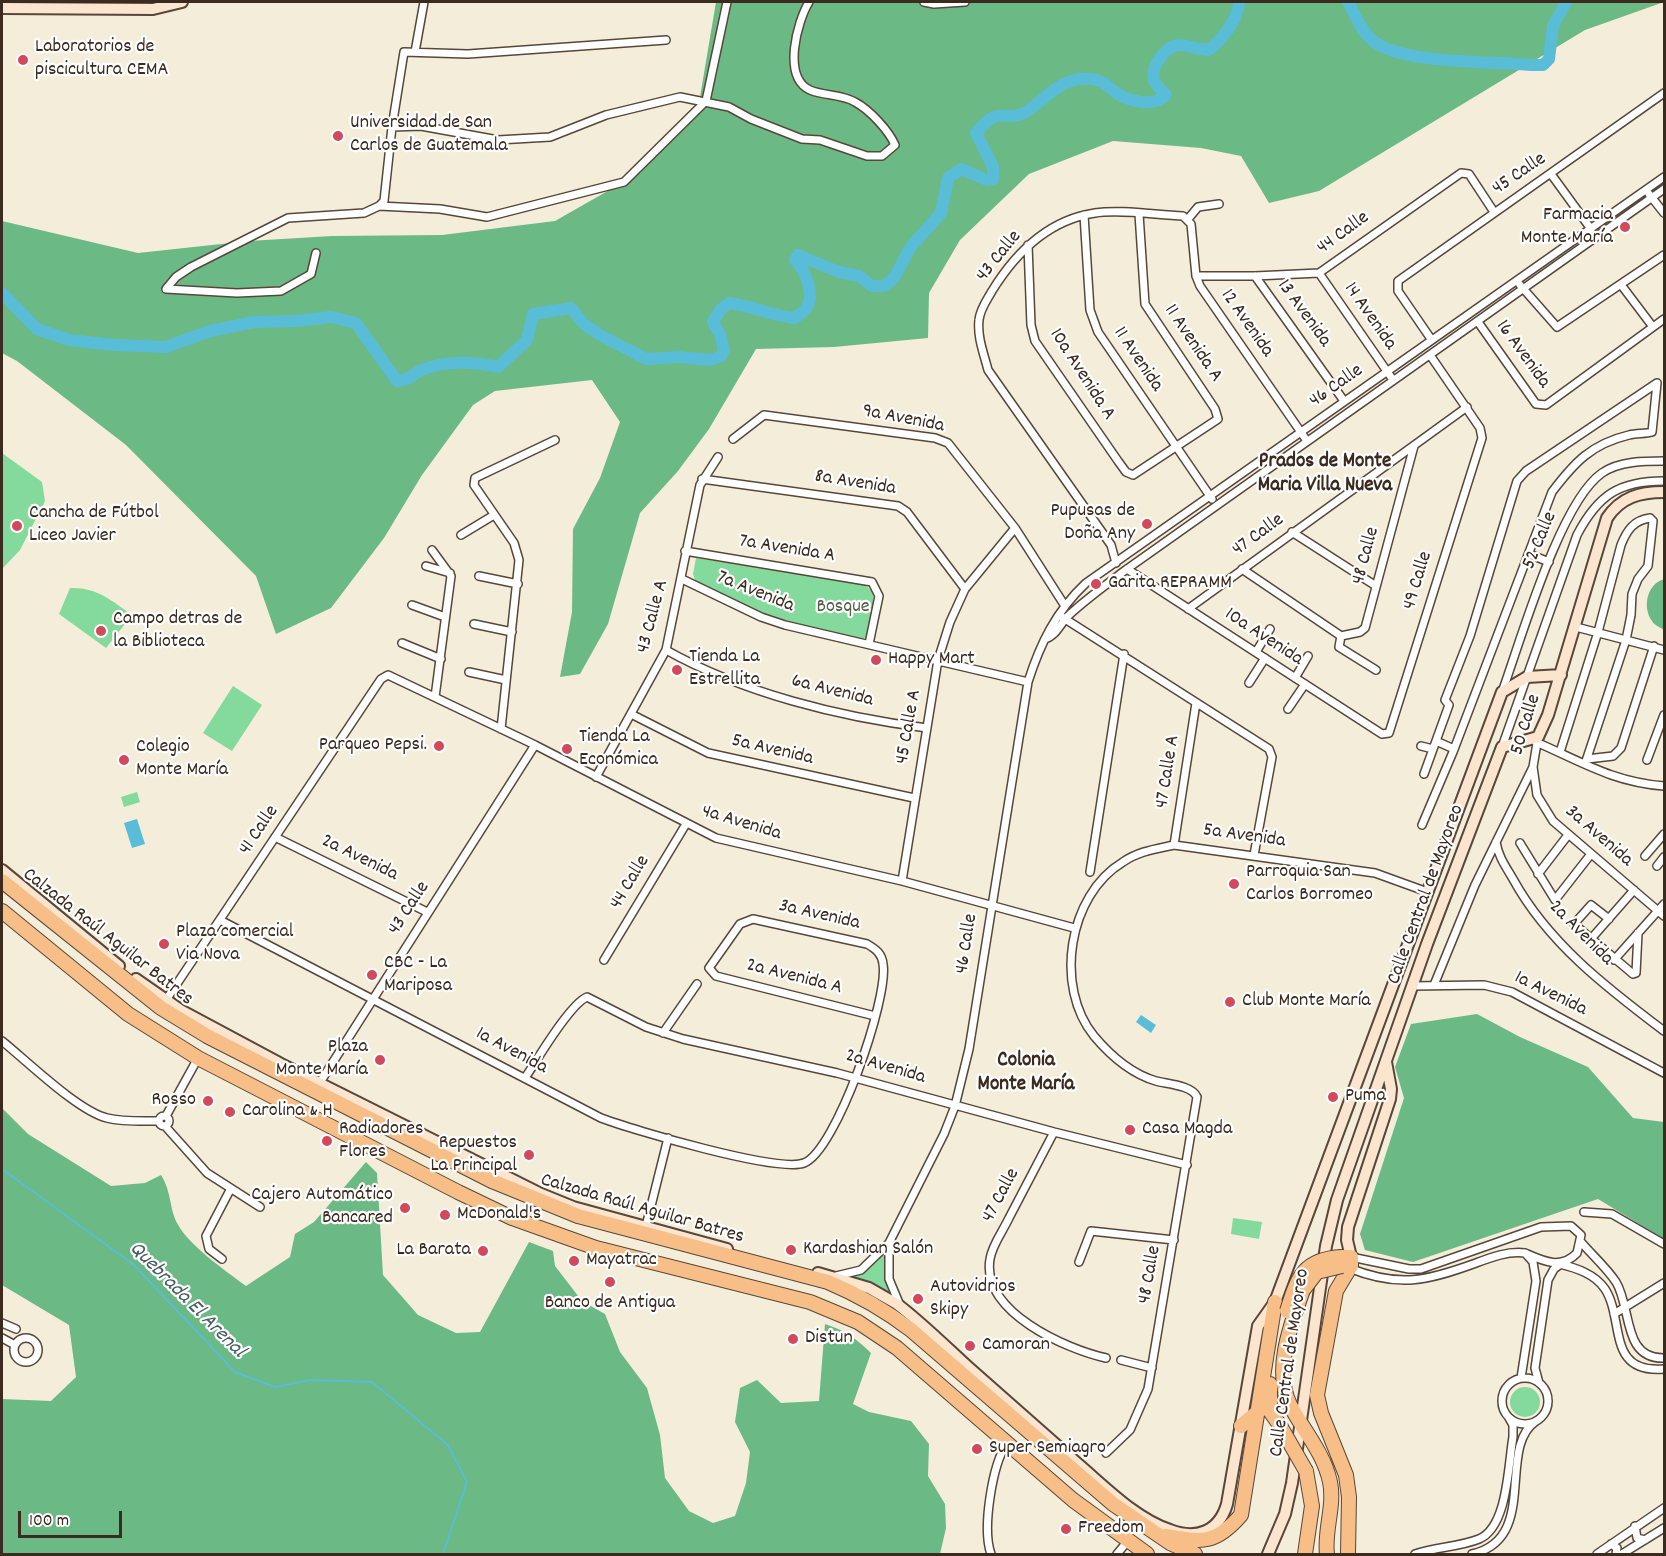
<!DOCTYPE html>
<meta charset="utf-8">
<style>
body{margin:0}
#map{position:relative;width:1666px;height:1556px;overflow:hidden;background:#f4edda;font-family:Dekko,sans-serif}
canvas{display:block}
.frame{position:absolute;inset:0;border:3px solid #3b2a1e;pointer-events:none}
.scale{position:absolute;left:18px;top:1511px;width:104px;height:27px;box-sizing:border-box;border:3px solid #3b2a1e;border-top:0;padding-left:8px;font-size:18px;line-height:21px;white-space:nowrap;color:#3b2a1e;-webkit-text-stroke:4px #fff;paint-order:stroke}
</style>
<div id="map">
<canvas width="1666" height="1556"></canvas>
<div class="frame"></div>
<div class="scale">100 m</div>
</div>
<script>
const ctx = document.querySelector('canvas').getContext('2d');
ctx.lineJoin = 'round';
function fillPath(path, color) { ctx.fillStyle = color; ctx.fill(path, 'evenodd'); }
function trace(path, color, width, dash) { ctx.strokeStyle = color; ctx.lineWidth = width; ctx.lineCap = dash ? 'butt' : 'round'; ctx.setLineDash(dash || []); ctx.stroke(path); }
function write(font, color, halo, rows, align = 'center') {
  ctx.font = font + ' Dekko,sans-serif'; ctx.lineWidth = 4.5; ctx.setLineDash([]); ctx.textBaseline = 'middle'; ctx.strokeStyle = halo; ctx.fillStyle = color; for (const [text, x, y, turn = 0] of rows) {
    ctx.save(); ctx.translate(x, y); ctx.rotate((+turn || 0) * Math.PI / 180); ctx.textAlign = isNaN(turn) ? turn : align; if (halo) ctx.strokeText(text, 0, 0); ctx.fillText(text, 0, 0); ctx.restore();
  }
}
fillPath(new Path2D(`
 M2 453 42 482 45 501 20 550 2 569Z
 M696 558 861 583C884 593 870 618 866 637L862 640 784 622 696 583 693 574Z
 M70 588C96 587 111 600 132 615L106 648 59 614Z
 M233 686 262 705 232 751 203 733Z
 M137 792 140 802 124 807 121 797Z
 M1233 1218 1262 1222 1259 1239 1231 1234Z
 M889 1243 888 1278 894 1298 846 1277 882 1256Z
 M1510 1402a15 15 0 1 1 30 0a15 15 0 1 1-30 0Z`), '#84d99c');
fillPath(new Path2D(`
 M716 2H1664L1585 30 1319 191 1269 203 1241 156 1201 148 1113 141 1029 174 960 240 929 293 928 338 834 347 756 349 709 429 678 471 640 513 608 624 580 674 560 677 572 612 573 529 600 478 620 422 592 380 495 391 473 405 422 475 384 538 331 608 276 634 256 576 126 445 17 361 2 353V221L138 253 249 241 332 236 442 235 555 221 641 172 698 109Z
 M1664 579V630C1660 627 1654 625 1652 621 1642 607 1647 584 1664 579Z
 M1477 1014 1520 1037 1588 1067 1633 1118 1664 1122V1239L1598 1199 1413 1262 1365 1250 1360 1234 1404 1098 1395 1067 1411 1024Z
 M2 1108 28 1134 111 1186 145 1183 161 1175C172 1193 169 1207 177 1223 189 1246 225 1270 246 1286L290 1257 295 1234 314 1222 366 1162 377 1173 383 1275 418 1315 456 1333 480 1332 529 1242 553 1251 555 1266 582 1301 605 1314 620 1352 647 1388 660 1435 665 1478 689 1511 713 1523 735 1516 746 1483 750 1452 735 1422 740 1388 757 1380 781 1403 819 1401 825 1324C844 1330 857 1339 871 1353L853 1404 869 1412 911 1421 929 1444 928 1476 945 1504 946 1528 940 1554H2V1399L51 1401 76 1377 69 1325 2 1285Z`), '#6bb984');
fillPath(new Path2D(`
 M137 819 145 844 132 848 124 823Z
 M1141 1015 1156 1025 1151 1033 1136 1022Z`), '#59bdd8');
trace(new Path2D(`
 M2 1169 134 1265 235 1372 275 1387 309 1380 372 1382 448 1445 467 1482 443 1554`), '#59bdd8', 2);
trace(new Path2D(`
 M1348 2C1356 16 1362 34 1376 43 1407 64 1492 61 1531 65H1543L1549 59 1553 26 1566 2
 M2 293 37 329 69 340 114 345 166 347 210 331 254 322 297 321 331 317 356 323 397 381C415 378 410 375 422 370 445 360 475 362 498 367L527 340 533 314 571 308 584 324 600 335 646 359 679 357 711 360 721 356 724 350 720 334 713 322 720 310 729 303C752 306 772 316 795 318 799 315 805 311 807 307 815 293 805 270 795 260L798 255 839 272 859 276 872 286H884L894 278 910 248 941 213 948 178 961 169 987 180 993 179V167L976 133C981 128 989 117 997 116 1006 115 1015 118 1024 113 1048 98 1060 76 1091 79 1105 80 1108 88 1118 94 1131 102 1155 107 1166 95 1162 91 1156 86 1154 80 1150 67 1166 45 1180 45 1190 46 1199 50 1209 50 1223 38 1238 20 1239 2`), '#59bdd8', 12);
const street = new Path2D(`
 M924 2 934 4 965 2
 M415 52 424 2
 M392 127 421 126 498 140 550 137 606 115 680 97 729 107 751 119 802 139 820 140 867 156H882L895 145C889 131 870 110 855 102 842 94 824 96 810 90 782 77 797 22 809 2
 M1551 174 1591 229
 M1649 194 1664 213
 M379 206 384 201 392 127 404 52 468 54 666 40
 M1084 215 1090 310 1098 332 1212 499
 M1188 219 1198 207 1219 204
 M1028 245 1031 325 1035 341 1118 461 1126 472 1133 475 1218 419 1215 409 1145 304 1139 214
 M316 253 311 274 281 291 237 293 166 289 176 277 191 267 288 218 364 213 379 206 440 209 487 217 624 182 706 101 727 2
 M1319 273 1393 380
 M1196 276H1255L1319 273 1461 173 1469 174 1494 212
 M1255 276 1344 401
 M1520 285 1557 327 1664 255
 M1622 286 1653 327
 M1478 322 1536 404 1546 405 1664 319
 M1431 339 1398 291V281L1664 93
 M733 439 764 415 935 438 948 443 1015 528 1065 606
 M702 479 898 506 907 512 965 589
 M1292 532 1376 586
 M461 535 494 515
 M432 550 451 576 435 697
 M685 551 872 582 879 596 869 644
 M1529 554 1549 562
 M1116 563 1111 545 988 370C984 354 977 337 979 320 980 309 987 300 992 291 1016 252 1048 220 1095 213 1121 209 1156 215 1183 216L1191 224 1196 276 1200 286 1307 441
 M426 566 450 573
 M1127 569 1382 734 1389 733 1482 438 1480 428 1430 355
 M1242 569 1341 636 1360 632 1365 628 1414 446
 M479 576 518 584
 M682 579 761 617 785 625 1028 682
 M412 605 445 617
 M1188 609 1467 407
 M1062 617 1269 749 1272 757 1254 855
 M474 624 512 632
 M1576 627 1664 650
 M1341 636 1339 647 1376 670
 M1045 639C1056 636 1060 624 1068 616 1086 599 1107 584 1127 569L1664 189
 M402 643 441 659
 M666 650C743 693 839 717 927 728
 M1256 652 1270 629
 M469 672 506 680
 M1295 678 1308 656
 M1249 683 1265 658
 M1502 692C1521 640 1560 502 1602 473 1619 461 1645 461 1664 461
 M1288 709 1305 684
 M631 714 708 753 914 798
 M501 729 519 560 514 543 474 485 475 478 555 440
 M1436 741 1454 749
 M1536 742C1582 762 1613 782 1664 786
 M1421 746 1433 749
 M1502 747 1577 535C1598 495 1619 481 1664 481
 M1560 752 1598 632 1621 545C1627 530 1634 520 1650 518L1653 521 1648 566 1638 579 1632 594 1631 615 1626 640 1585 764
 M1587 759 1613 756 1621 748 1654 646
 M1647 760 1664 715
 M1533 767 1537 795 1553 821 1664 916
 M596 777 666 650 700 485 718 457
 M1422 825 1453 752 1552 492C1574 463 1591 444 1629 435 1637 433 1645 434 1652 432L1657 383 1526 471 1517 481 1470 636 1445 700 1449 705 1424 774
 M275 837 427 912
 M1496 842C1498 856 1506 867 1513 879 1548 943 1607 988 1664 1031
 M1520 843 1555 900 1591 854
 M1174 845 1196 703
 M1645 856 1664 834
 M1657 866 1664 857
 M1090 872 1124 654
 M1538 874 1568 835
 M902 881 938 660 950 622 965 589 1015 528
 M1609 919 1591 905 1574 924 1633 974 1636 973 1638 933
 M220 920 601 1118C633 1130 778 1173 804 1163 836 1151 889 998 883 964 882 954 876 949 867 944L753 919 740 924 709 968 716 976 875 1016
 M1590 940 1634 890
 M604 960 686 824
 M1614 960 1664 904
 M1434 985 1475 885 1533 767 1538 737
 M1412 986 1484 985 1512 992 1664 1073
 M164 1003 381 679 388 675 535 745 716 838 902 881 1074 928
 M663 1033 697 984
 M2 1041C27 1061 78 1111 107 1118 123 1122 142 1121 159 1121
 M525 1078C537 1060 570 1004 587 997L646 1027 683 1039 837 1073 1054 1132 1187 1165
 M319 1084 535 745
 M159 1121a5 5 0 1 1 10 0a5 5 0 1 1-10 0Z
 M166 1116 198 1058
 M165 1126 207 1173 260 1207
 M1054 1132C1039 1161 1024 1189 1009 1218 1003 1231 992 1245 990 1259 981 1312 1066 1349 1106 1358
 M1584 1212 1612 1214 1664 1244
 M646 1226 668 1138
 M1581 1242C1592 1255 1606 1267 1616 1282 1632 1308 1622 1359 1664 1358
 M889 1244V1279L899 1303
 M1351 1257 1409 1269H1421L1541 1227 1571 1226 1581 1235 1577 1253C1561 1270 1543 1261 1525 1253
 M222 1259 209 1249 206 1236 230 1190
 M1079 1262 1091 1231 1174 1240
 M1560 1264C1576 1268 1595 1274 1605 1289 1625 1320 1606 1374 1664 1369
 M1349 1268C1399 1288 1427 1281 1476 1263 1492 1257 1508 1251 1525 1253L1533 1262 1536 1281 1521 1378
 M836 1276 861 1270 889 1243 944 1134 955 1106 969 1049 1028 682C1040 644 1056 611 1086 583L1664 177
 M1614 1314 1664 1283
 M2 1323 16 1329
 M14 1350a12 12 0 1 1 24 0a12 12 0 1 1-24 0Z
 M2 1338 15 1345
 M1121 1360 1152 1368
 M1502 1401a23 23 0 1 1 46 0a23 23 0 1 1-46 0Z
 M1539 1383 1535 1368 1548 1280 1554 1269 1561 1264
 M1106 1453 1130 1430 1148 1389 1197 1097C1192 1085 1167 1084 1156 1081 1132 1074 1110 1055 1094 1036 1054 987 1068 895 1123 862 1139 851 1156 849 1174 845L1375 873 1422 890
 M1635 1526 1637 1538 1645 1540
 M1611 1544 1617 1548 1616 1554
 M991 1554C982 1529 992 1465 1007 1443
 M1117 1554 1127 1542
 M1415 1554C1436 1547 1459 1547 1479 1539 1508 1527 1508 1465 1513 1437V1425L1509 1418
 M1472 1554C1540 1539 1496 1448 1536 1421
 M1597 1554 1664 1508
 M1622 1554 1664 1528`);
const secondary = new Path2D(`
 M2 8 153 9 182 2
 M2 870 119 966
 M136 979 182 1011 281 1064 541 1194 573 1207 727 1249
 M1351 1257 1347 1240 1348 1227 1390 1099 1391 1089 1386 1062
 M818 1273 869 1288 897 1304C922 1323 945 1346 968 1367 1005 1400 1042 1432 1078 1464 1105 1487 1136 1519 1170 1530 1196 1540 1219 1532 1227 1504L1258 1326 1275 1302 1502 692 1527 677 1561 675
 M1268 1554 1285 1514 1292 1483 1326 1246 1337 1200 1427 944 1502 747 1538 737 1548 715 1607 518C1621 497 1640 492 1664 492`);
const highway = new Path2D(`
 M2 881 161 1008 207 1036 492 1181 578 1216 828 1282C859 1295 885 1310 911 1330L1113 1504 1170 1543 1195 1554
 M2 911 128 1014 198 1058 458 1192 512 1218 596 1248 810 1302 858 1322 897 1348 1073 1500 1147 1554
 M1342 1257H1351V1266L1336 1291 1317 1395 1321 1413 1346 1475 1349 1497 1348 1554
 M1303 1290C1291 1324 1273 1370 1290 1405 1303 1430 1324 1453 1330 1482 1335 1506 1324 1530 1327 1554
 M1270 1384V1411L1279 1424
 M1241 1426 1259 1411
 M1166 1536C1203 1542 1215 1545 1241 1515L1275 1302
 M1305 1554 1312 1506 1306 1471`);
trace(street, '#57473a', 10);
trace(secondary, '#57473a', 14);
trace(highway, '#57473a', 16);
trace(street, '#fff', 7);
trace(secondary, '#fce5cf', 10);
trace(highway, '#f7be88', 14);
const highwayBridge = new Path2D(`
 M1303 1290 1317 1272 1342 1266
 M1287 1311C1298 1277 1303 1259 1342 1257
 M1279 1424 1306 1471`);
trace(highwayBridge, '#57473a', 16, []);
trace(highwayBridge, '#f7be88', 14);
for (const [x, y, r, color] of [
 [23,60,6,"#d1495b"],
 [338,136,6,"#d1495b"],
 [1625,227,6,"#d1495b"],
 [1147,524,6,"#d1495b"],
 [17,526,6,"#d1495b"],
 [1096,584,6,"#d1495b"],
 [101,631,6,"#d1495b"],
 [876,660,6,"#d1495b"],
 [677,670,6,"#d1495b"],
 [439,746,6,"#d1495b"],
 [567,749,6,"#d1495b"],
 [124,760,6,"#d1495b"],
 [1234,884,6,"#d1495b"],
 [164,944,6,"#d1495b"],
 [372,975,6,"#d1495b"],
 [1230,1002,6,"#d1495b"],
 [380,1060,6,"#d1495b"],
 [1333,1097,6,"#d1495b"],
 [208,1101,6,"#d1495b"],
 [230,1112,6,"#d1495b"],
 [1130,1130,6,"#d1495b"],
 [327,1141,6,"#d1495b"],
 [529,1155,6,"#d1495b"],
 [405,1208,6,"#d1495b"],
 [445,1215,6,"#d1495b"],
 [791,1250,6,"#d1495b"],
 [483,1251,6,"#d1495b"],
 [574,1261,6,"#d1495b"],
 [610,1282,6,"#d1495b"],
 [918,1299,6,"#d1495b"],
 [793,1339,6,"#d1495b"],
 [970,1346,6,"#d1495b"],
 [977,1449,6,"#d1495b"],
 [1066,1529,6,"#d1495b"]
]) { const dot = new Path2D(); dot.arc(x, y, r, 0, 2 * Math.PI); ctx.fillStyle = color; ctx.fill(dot); trace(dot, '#fff', 2); }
write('20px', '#3b2a1e', '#fff', [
 ["Laboratorios de",35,48],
 ["piscicultura CEMA",35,71],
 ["Universidad de San",350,124],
 ["Carlos de Guatemala",350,147],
 ["Farmacia",1613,216,"right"],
 ["Monte María",1613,239,"right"],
 ["Pupusas de",1135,512,"right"],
 ["Doña Any",1135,535,"right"],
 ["Cancha de Fútbol",29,514],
 ["Liceo Javier",29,537],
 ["Garita REPRAMM",1108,584],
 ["Campo detras de",113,620],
 ["la Biblioteca",113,643],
 ["Tienda La",689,658],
 ["Estrellita",689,681],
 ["Happy Mart",888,660],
 ["Tienda La",579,738],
 ["Económica",579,761],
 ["Parqueo Pepsi.",427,746,"right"],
 ["Colegio",136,748],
 ["Monte María",136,771],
 ["Parroquia San",1246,873],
 ["Carlos Borromeo",1246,896],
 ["Plaza comercial",176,933],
 ["Via Nova",176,956],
 ["CBC - La",384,964],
 ["Mariposa",384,987],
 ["Club Monte María",1242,1002],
 ["Plaza",368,1048,"right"],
 ["Monte María",368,1071,"right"],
 ["Puma",1345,1097],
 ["Rosso",196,1101,"right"],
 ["Carolina & H",242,1112],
 ["Radiadores",339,1130],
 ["Flores",339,1153],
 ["Casa Magda",1142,1130],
 ["Repuestos",517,1144,"right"],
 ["La Principal",517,1167,"right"],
 ["Cajero Automático",393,1196,"right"],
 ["Bancared",393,1219,"right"],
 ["McDonald's",457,1215],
 ["Kardashian Salón",803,1250],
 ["La Barata",471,1251,"right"],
 ["Mayatrac",586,1261],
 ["Autovidrios",930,1288],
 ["Skipy",930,1311],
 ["Banco de Antigua",610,1304,"center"],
 ["Distun",805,1339],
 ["Camoran",982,1346],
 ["Super Semiagro",989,1449],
 ["Freedom",1078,1529]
], 'left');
write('20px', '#3b2a1e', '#fff', [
 ["45 Calle",1520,175,-34],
 ["44 Calle",1344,234,-36],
 ["43 Calle",1000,257,-51],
 ["13 Avenida",1303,314,54],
 ["14 Avenida",1369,317,55],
 ["12 Avenida",1246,324,55],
 ["11 Avenida A",1192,344,56],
 ["16 Avenida",1522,355,54],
 ["11 Avenida",1137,360,56],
 ["10a Avenida A",1081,375,57],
 ["46 Calle",1337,387,-35],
 ["9a Avenida",903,420,11],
 ["8a Avenida",855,484,9],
 ["47 Calle",1259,536,-36],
 ["52 Calle",1541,541,-67],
 ["7a Avenida A",787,550,9],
 ["48 Calle",1367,556,-75],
 ["49 Calle",1419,581,-73],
 ["7a Avenida",755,593,22],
 ["43 Calle A",654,617,-75],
 ["10a Avenida",1263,638,33],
 ["6a Avenida",832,692,14],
 ["50 Calle",1527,725,-73],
 ["45 Calle A",910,727,-80],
 ["5a Avenida",772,751,13],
 ["47 Calle A",1169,772,-81],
 ["4a Avenida",741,824,17],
 ["41 Calle",260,831,-56],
 ["5a Avenida",1244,837,8],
 ["3a Avenida",1598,837,41],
 ["2a Avenida",359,859,26],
 ["44 Calle",631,883,-59],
 ["Calle Central de Mayoreo",1427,895,-70],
 ["43 Calle",410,909,-57],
 ["3a Avenida",819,916,13],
 ["2a Avenida",1580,934,45],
 ["Calzada Raúl Aguilar Batres",107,938,38],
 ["46 Calle",968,944,-81],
 ["2a Avenida A",794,978,14],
 ["1a Avenida",1550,995,26],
 ["1a Avenida",511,1052,28],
 ["2a Avenida",885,1068,16],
 ["47 Calle",1002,1196,-62],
 ["Calzada Raúl Aguilar Batres",642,1210,16],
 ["48 Calle",1151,1275,-80],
 ["Calle Central de Mayoreo",1291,1363,-82]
]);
write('20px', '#515f44', '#fff', [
 ["Bosque",843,608]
]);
write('bold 21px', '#3b2a1e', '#fff', [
 ["Prados de Monte",1325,463],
 ["Maria Villa Nueva",1325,487],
 ["Colonia",1026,1062],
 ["Monte María",1026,1086]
]);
write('italic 21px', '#465d5f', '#fff', [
 ["Quebrada El Arenal",186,1301,45]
]);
</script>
